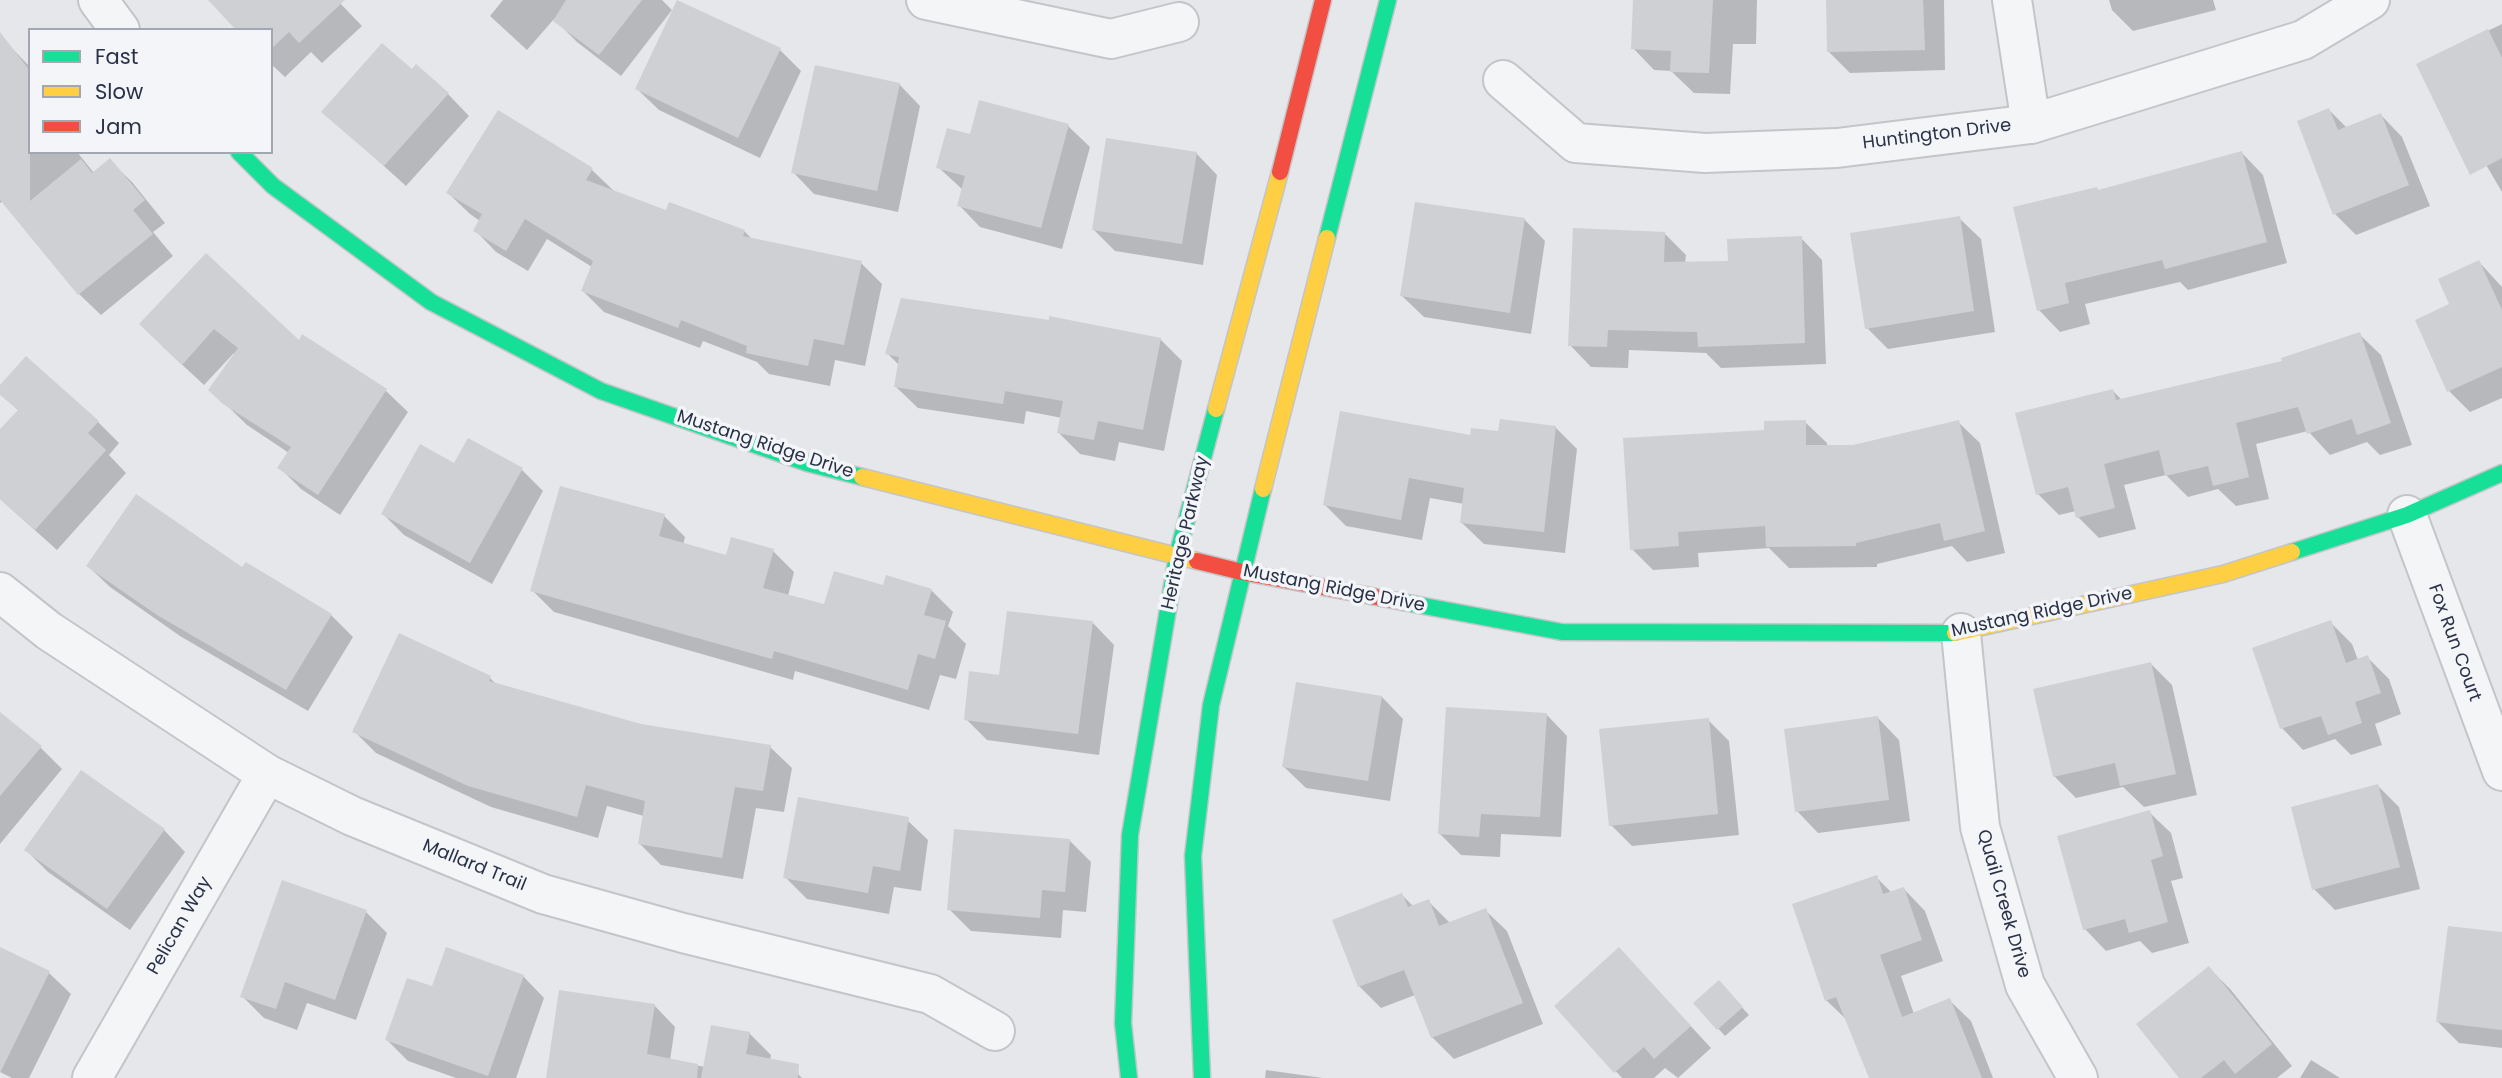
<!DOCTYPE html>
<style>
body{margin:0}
#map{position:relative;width:2502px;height:1078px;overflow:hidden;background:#e5e7ea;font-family:Poppins,sans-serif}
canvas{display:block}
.legend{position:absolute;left:28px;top:28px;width:245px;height:126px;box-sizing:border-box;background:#f3f5f9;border:2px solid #a2a7b1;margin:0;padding:9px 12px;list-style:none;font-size:21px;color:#293146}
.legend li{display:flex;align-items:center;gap:14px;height:35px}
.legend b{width:35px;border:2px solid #a2a7b1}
</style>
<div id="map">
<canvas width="2502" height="1078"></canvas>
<ul class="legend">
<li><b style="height:9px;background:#16e098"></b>Fast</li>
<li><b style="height:9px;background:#ffcf43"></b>Slow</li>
<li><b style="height:9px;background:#f24e42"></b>Jam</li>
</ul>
</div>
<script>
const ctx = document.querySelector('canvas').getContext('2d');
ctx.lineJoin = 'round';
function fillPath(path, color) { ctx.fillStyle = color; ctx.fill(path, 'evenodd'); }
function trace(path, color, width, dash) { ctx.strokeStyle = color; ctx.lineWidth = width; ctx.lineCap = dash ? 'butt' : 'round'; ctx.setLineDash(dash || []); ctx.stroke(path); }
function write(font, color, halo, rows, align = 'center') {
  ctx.font = font + ' Poppins,sans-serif'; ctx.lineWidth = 7; ctx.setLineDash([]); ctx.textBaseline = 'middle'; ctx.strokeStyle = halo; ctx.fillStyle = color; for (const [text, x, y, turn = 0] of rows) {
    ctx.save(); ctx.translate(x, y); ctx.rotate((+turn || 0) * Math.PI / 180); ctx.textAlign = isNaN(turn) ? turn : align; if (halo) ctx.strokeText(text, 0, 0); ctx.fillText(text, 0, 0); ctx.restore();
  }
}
fillPath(new Path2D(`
 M211 0H337L362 26 322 63 311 52 285 77 271 64V30Z
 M503 0H662L672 10 621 76 577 42 554 19 527 50 490 16Z
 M1635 0H1757L1756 44H1733L1730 94 1694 93 1671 71 1654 70 1633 48Z
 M1827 0H1944L1945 70 1850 73 1829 52Z
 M2109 0H2213L2216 10 2133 31 2112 10Z
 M2502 24V192L2425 61Z
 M5 41 30 67V152H77L94 173 110 161 132 182 165 223 153 232 173 256 101 315 79 294 3 201 0 203V45Z
 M780 50 801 71 760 158 659 110 637 89Z
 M412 71 448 94 469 116 406 186 324 112Z
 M899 84 920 106 898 212 814 194 793 172Z
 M2329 110 2347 128 2381 115 2402 137 2430 206 2356 235 2335 214Z
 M498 112 592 170 614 191 667 212 670 204 745 232 753 240 861 263 882 284 865 366 835 360 830 386 769 374 757 362 703 341 700 348 604 312 583 291 592 267 547 239 528 271 496 252 475 230 480 221 470 214 448 193Z
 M1068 126 1090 147 1062 249 980 227 959 205 963 190 938 167 971 136Z
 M1196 153 1217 175 1203 265 1115 251 1094 230Z
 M2242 153 2263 175 2287 263 2188 290 2180 282 2085 304 2090 324 2060 332 2039 310 2099 191Z
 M1959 218 1981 239 1995 332 1888 349 1867 328Z
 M1524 219 1545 241 1531 334 1424 317 1402 296Z
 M1664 233 1686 255 1685 264 1730 262 1801 238 1822 260 1826 364 1721 368 1706 353 1629 350 1628 368 1591 367 1570 345Z
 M206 256 299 343 303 337 386 391 408 412 340 515 301 489 280 468 289 453 247 425 211 390 235 354 234 353 204 385 162 346Z
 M2479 262 2502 287V398L2470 412 2449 391Z
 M2359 334 2381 355 2412 445 2380 455 2367 442 2330 455 2308 431 2256 444 2269 499 2236 506 2218 489 2188 497 2166 475 2124 485 2136 529 2099 538 2078 517 2076 511 2059 515 2038 494 2113 391 2122 400 2284 362Z
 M1160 339 1182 361 1164 451 1119 442 1115 461 1080 454 1059 433 1062 418 1026 411 1024 424 918 408 896 387 900 366 887 353Z
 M0 387 98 422 119 443 109 455 126 473 57 550 0 499V432L19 411 0 393Z
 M1805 422 1827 443V447L1853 446 1958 422 1980 443 2005 553 1967 562 1952 546 1877 564V567L1789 568 1769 548 1698 553 1699 567 1653 570 1632 549 1766 431Z
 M1555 427 1577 449 1565 553 1484 544 1462 523 1464 504 1430 498 1422 540 1346 526 1325 505 1471 437Z
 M455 466 522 470 543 491 492 584 404 535 383 514Z
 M664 516 685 537 683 545 727 557 773 551 794 572 788 596 825 606 884 587 931 590 953 612 948 626 966 644 956 679 940 675 929 710 795 671 793 680 554 612 532 590Z
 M246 564 331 615 353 637 308 711 180 636 110 587 88 566 243 570Z
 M2330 622 2352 644 2358 660 2367 657 2389 679 2401 714 2375 724 2382 745 2351 755 2335 739 2303 750 2282 728Z
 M1093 623 1114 645 1099 755 987 740 966 719Z
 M2151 664 2172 685 2197 795 2144 807 2123 787 2076 798 2054 776Z
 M490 678 497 685 640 725 770 747 792 768 784 812 756 808 743 879 661 865 639 843 644 816 607 806 598 838 491 807 376 753 354 731Z
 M1382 697 1403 719 1390 801 1306 788 1284 767Z
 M0 714 40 747 62 769 0 844Z
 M1546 714 1567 736 1561 837 1501 834 1500 857 1461 855 1440 834Z
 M1878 718 1899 740 1910 821 1818 833 1797 811Z
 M1708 720 1729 741 1739 835 1632 846 1611 825Z
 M2378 786 2399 807 2420 889 2335 910 2314 889Z
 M2149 812 2171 833 2183 878 2171 881 2189 943 2152 953 2140 941 2106 951 2085 929Z
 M906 819 928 840 921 891 894 887 889 914 807 899 785 877Z
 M164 830 185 852 130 930 48 872 26 850Z
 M1069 840 1091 862 1086 912 1063 910 1061 938 971 931 949 909Z
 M1876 877 1892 893 1904 889 1925 911 1943 961 1901 976 1914 1014 1949 1000 1971 1021 1993 1078H1871L1848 1021 1826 1000Z
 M1402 895 1414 907 1428 901 1450 923 1485 910 1507 931 1543 1024 1454 1059 1432 1037 1415 995 1381 1008 1359 986Z
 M366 912 387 933 356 1020 307 1003 297 1030 264 1018 242 996Z
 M2502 934V1048L2459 1043 2438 1022Z
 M0 949 49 973 71 994 29 1078H12L0 1072Z
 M2209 968 2231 990 2292 1066 2277 1078H2181Z
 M1640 971 1711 1048 1678 1078 1665 1068 1654 1078H1622L1556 1006Z
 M523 976 544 998 516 1078H456L408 1061 387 1040 433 989Z
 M1719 982 1749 1015 1725 1036 1695 1003Z
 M654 1005 675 1027 670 1060 705 1067 749 1033 771 1055 770 1060 788 1063 802 1078H548Z
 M2311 1060 2340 1078H2300Z
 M1266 1070 1323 1078H1265Z`), '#0003');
fillPath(new Path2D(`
 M208 0H345L299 43 289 32 271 49V30H236Z
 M566 0H642L599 55 553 21Z
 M677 0 781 48 738 138 635 89Z
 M1633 0H1713L1709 73 1670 72 1671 51 1631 49Z
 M1826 0H1923L1925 50 1827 52Z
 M2488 29 2502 58V158L2470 175 2416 64Z
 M0 32 30 71V201L81 159 92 173 110 158 145 200 133 210 153 234 78 295 0 200Z
 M382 43 412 69 416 64 449 93 384 166 321 112Z
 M815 65 900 83 877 191 791 173Z
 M979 100 1069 124 1041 228 957 206 965 176 936 168 947 128 970 134Z
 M2329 108 2338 130 2381 113 2409 185 2333 215 2297 121Z
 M498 110 593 168 586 180 666 210 669 202 745 230 743 236 862 261 844 345 814 339 808 366 746 353 747 346 681 320 678 328 581 291 593 261 525 219 506 251 473 231 482 214 446 193Z
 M1106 138 1197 152 1182 244 1092 230Z
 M2242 151 2267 242 2165 269 2162 260 2065 283 2069 303 2037 311 2013 207 2097 187 2098 190Z
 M1415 202 1525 218 1510 313 1400 296Z
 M1960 216 1974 311 1865 329 1850 233Z
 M1573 228 1665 232 1664 262 1728 261 1727 239 1802 236 1805 343 1698 347 1697 332 1608 330 1607 347 1568 346Z
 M206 253 299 340 302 334 387 389 318 495 277 468 291 447 223 404 208 390 238 348 214 329 182 365 139 324Z
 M2479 260 2502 310V367L2447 392 2415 320 2449 304 2438 279Z
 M901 298 1049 320V316L1161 338 1143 430 1098 421 1094 440 1057 433 1063 401 1005 391 1003 404 894 387 899 357 885 354Z
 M2360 332 2391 423 2357 435 2352 419 2307 434 2298 407 2236 423 2249 477 2213 486 2208 466 2165 476 2159 450 2104 464 2115 508 2076 518 2068 487 2036 495 2015 413 2113 389 2116 400 2282 361 2281 358Z
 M26 356 99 421 88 433 106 450 35 530 0 499V429L18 410 0 395V385Z
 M1340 411 1470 435 1471 428 1498 431 1500 419 1556 426 1544 532 1460 523 1464 488 1409 478 1401 520 1323 505Z
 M1806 420V445H1853L1959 420 1985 531 1944 541 1940 523 1856 543V546L1766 547 1765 526 1678 532 1679 546 1630 550 1623 438 1764 430V421Z
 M468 438 523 468 470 563 381 514 420 444 454 463Z
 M560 486 665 514 659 536 726 555 731 537 774 549 763 588 824 604 834 571 883 585 886 575 932 589 924 615 946 621 935 659 918 654 908 690 774 651 772 659 530 591Z
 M136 494 242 567 246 562 332 614 286 690 157 615 86 566Z
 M1007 611 1093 621 1078 734 964 720 969 671 999 675Z
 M2331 620 2346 663 2368 655 2381 693 2355 702 2362 723 2328 735 2321 716 2280 729 2252 648Z
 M399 633 491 676 489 681 641 724 771 745 763 791 735 787 722 858 638 844 645 801 586 785 577 817 468 786 352 732Z
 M2151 662 2176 774 2120 786 2115 763 2053 777 2033 689Z
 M1296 682 1382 696 1368 781 1282 767Z
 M1446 707 1547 713 1540 817 1481 814 1479 837 1438 834Z
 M0 712 42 746 0 796Z
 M1878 716 1889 800 1795 812 1784 729Z
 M1709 718 1718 814 1609 826 1599 729Z
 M81 770 165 829 107 909 24 850Z
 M2378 784 2400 867 2312 890 2291 807Z
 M798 797 909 817 900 871 873 866 868 893 783 878Z
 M2150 810 2163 856 2151 860 2168 922 2129 933 2125 919 2083 930 2057 836Z
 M954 829 1070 839 1065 892 1042 890 1040 918 947 910Z
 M1877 875 1883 894 1904 887 1922 940 1880 955 1902 1017 1950 998 1982 1078H1869L1836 997 1825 1001 1792 904Z
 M282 880 367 910 335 1000 285 982 276 1009 240 997Z
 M1402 893 1408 907 1429 899 1439 926 1486 908 1523 1003 1431 1038 1404 970 1358 987 1332 920Z
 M2448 926 2502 932V1030L2436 1022Z
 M0 947 50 971 0 1073Z
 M446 947 524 975 488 1076 385 1040 407 978 432 986Z
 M1619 947 1691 1026 1654 1059 1644 1047 1614 1073 1554 1006Z
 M2209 966 2272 1044 2235 1074 2224 1060 2201 1078H2179L2136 1024Z
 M1719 980 1743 1007 1717 1030 1693 1003Z
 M559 990 655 1004 647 1054 698 1064 697 1078H546Z
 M711 1025 750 1032 746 1054 799 1064 798 1078H701Z`), '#cfd0d4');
const street = new Path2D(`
 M98 0 120 30
 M926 0 1111 39 1179 22
 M2012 0 2031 124
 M1503 80 1576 143 1705 153 1837 148 2031 124 2303 40 2370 0
 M2407 515 2502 771
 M0 592 49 631 267 774 352 816 543 894 683 933 930 994 995 1031
 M1961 633 1980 827 2025 985 2078 1078
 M92 1078 267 774`);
const fast = new Path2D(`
 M239 152 273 186 431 302 601 391 807 463 862 477
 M1327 238 1388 0
 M2292 552 2407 515 2502 473
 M1403 602 1562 632 1955 633
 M1129 1078 1123 1023 1130 835 1177 556 1216 409
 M1202 1078 1193 856 1211 705 1263 489`);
const slow = new Path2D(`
 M1216 409 1280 172
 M862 477 1197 561
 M1263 489 1327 238
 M1955 633 2223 574 2292 552`);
const jam = new Path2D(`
 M1280 172 1323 0
 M1197 561 1242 572 1403 602`);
trace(street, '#c3c5c8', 42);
trace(fast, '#c3c5c8', 19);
trace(slow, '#c3c5c8', 19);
trace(jam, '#c3c5c8', 19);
trace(street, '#f4f5f7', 38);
trace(fast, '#16e098', 16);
trace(slow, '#ffcf43', 16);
trace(jam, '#f24e42', 16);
write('18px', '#293146', '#f3f5f9', [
 ["Huntington Drive",1937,135,-7],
 ["Mustang Ridge Drive",765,445,18],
 ["Heritage Parkway",1186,533,-77],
 ["Mustang Ridge Drive",1334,589,11],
 ["Mustang Ridge Drive",2042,613,-12],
 ["Fox Run Court",2454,643,70],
 ["Mallard Trail",474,866,22],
 ["Quail Creek Drive",2003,904,74],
 ["Pelican Way",180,926,-60]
]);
</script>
